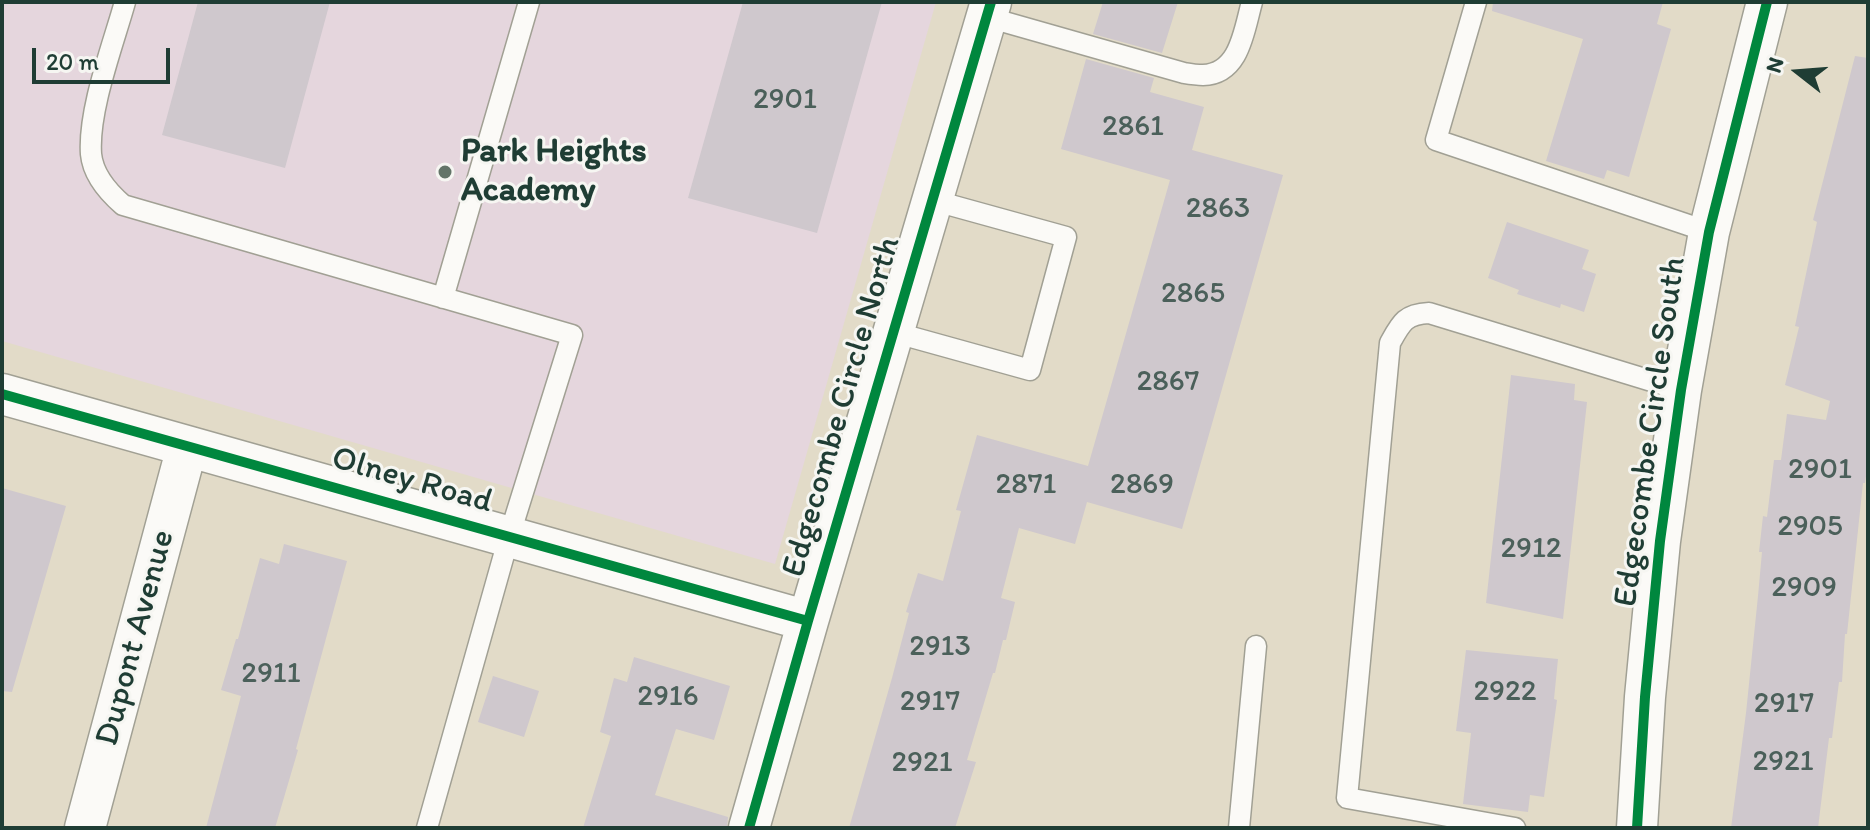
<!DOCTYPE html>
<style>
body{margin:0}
#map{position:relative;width:1870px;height:830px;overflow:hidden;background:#e2dbc8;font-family:Itim,sans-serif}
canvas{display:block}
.frame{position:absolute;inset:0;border:4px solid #1f3d34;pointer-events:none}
.north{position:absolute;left:1758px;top:32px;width:80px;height:80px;-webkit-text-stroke:6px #f6f6f2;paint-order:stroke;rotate:287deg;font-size:22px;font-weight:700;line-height:32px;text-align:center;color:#1f3d34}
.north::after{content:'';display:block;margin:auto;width:28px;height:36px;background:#1f3d34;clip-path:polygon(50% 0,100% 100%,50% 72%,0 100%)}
.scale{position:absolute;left:32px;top:48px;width:138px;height:36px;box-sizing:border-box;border:4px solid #1f3d34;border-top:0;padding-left:10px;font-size:24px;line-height:28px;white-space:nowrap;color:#1f3d34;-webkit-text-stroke:6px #f6f6f2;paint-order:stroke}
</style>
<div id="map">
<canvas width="1870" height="830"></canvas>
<div class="frame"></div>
<div class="north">N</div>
<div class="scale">20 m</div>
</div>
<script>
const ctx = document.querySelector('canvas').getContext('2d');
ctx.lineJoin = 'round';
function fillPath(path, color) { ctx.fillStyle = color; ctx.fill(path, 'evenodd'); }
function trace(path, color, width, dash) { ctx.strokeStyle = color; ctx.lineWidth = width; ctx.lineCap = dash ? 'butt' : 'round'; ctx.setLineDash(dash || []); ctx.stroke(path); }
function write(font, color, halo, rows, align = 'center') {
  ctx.font = font + ' Itim,sans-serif'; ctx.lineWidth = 6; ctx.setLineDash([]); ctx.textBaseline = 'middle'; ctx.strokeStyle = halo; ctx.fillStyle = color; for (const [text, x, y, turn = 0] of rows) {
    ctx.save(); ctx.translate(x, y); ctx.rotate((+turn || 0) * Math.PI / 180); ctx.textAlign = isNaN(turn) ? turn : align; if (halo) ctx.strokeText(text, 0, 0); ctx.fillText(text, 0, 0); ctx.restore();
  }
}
fillPath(new Path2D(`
 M2 2H936L775 564 2 341Z`), '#e5d6dd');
fillPath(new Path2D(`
 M198 2H330L285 168 162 135Z
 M743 2H882L817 233 688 198Z
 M1103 2H1178L1162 53 1093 34Z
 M1493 2H1663L1657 24 1671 29 1629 177 1607 170 1604 179 1546 161 1583 39 1492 11Z
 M1855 56 1868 58V462L1865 483H1863L1847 634H1845L1842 682H1839L1832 738H1829L1818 828H1731L1746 713 1758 596 1762 552H1759L1763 516 1767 517 1774 460H1781L1787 414 1826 420 1830 401 1785 385 1799 327 1795 326 1817 222 1813 220Z
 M1086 59 1154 78 1150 92 1204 107 1192 150 1283 175 1182 529 1087 502 1075 544 1019 528 1001 598 1015 602 1006 640H1003L995 673H993L967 760 976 762 955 828H849L892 678 909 613 906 612 918 573 943 581 961 511 956 510 977 435 1088 466 1170 180 1061 149Z
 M1507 222 1589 250 1582 269 1596 274 1584 312 1561 304 1560 308 1517 294 1519 290 1488 278Z
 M1511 375 1575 384 1574 400 1587 402 1563 619 1486 603Z
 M2 488 66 506 12 692 2 691Z
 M284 544 347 561 296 749 298 750 275 828H206L241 696 221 690 236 639H238L260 558 279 564Z
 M1466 650 1558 659 1554 699 1557 700 1544 797 1530 795 1528 812 1463 804 1471 733 1456 731Z
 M634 657 730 686 714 740 676 729 655 795 728 817 727 828H583L611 736 600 732 614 678 627 682Z
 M493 676 539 691 524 737 478 722Z`), '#cfc8cd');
const lane = new Path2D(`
 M125 2C113 45 88 110 91 154 93 175 108 192 123 205L572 335 509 537 427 828
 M1476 2 1436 140 1709 232
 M987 17 1184 73C1190 74 1197 75 1203 75 1240 74 1244 30 1252 2
 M443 298 529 2
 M893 332 1030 370 1066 237 932 200
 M1239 828 1256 646
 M1515 828 1347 798 1390 343C1401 323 1405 314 1429 313L1681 390`);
const street = new Path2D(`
 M2 394 808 621
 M85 828 187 447
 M749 828 808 621 991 2
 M1637 828 1645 697 1660 541 1681 390 1709 232 1767 2`);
trace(lane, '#a1a094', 23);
trace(street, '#a1a094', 43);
trace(lane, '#fbfaf7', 20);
trace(street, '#fbfaf7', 40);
trace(new Path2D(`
 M2 394 808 621
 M749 828 808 621 991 2
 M1637 828 1645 697 1660 541 1681 390 1709 232 1767 2`), '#00873e', 10);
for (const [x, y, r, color] of [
 [445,172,8,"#637468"]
]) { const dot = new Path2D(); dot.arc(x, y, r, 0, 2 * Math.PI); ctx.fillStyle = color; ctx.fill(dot); trace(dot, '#f6f6f2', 3); }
write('30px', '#4b605a', null, [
 ["2901",785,100],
 ["2861",1133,127],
 ["2863",1218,209],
 ["2865",1193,294],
 ["2867",1168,382],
 ["2901",1820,470],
 ["2871",1026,485],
 ["2869",1142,485],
 ["2905",1810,527],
 ["2912",1531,549],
 ["2909",1804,588],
 ["2913",940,647],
 ["2911",271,674],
 ["2922",1505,692],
 ["2916",668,697],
 ["2917",930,702],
 ["2917",1784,704],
 ["2921",1783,762],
 ["2921",922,763]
]);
write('bold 34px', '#1f3d34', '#f6f6f2', [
 ["Park Heights",461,152],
 ["Academy",461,191]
], 'left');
write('34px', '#1f3d34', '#f6f6f2', [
 ["Edgecombe Circle North",842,407,-74],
 ["Edgecombe Circle South",1651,432,-82],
 ["Olney Road",412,481,16],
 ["Dupont Avenue",136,638,-75]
]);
</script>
